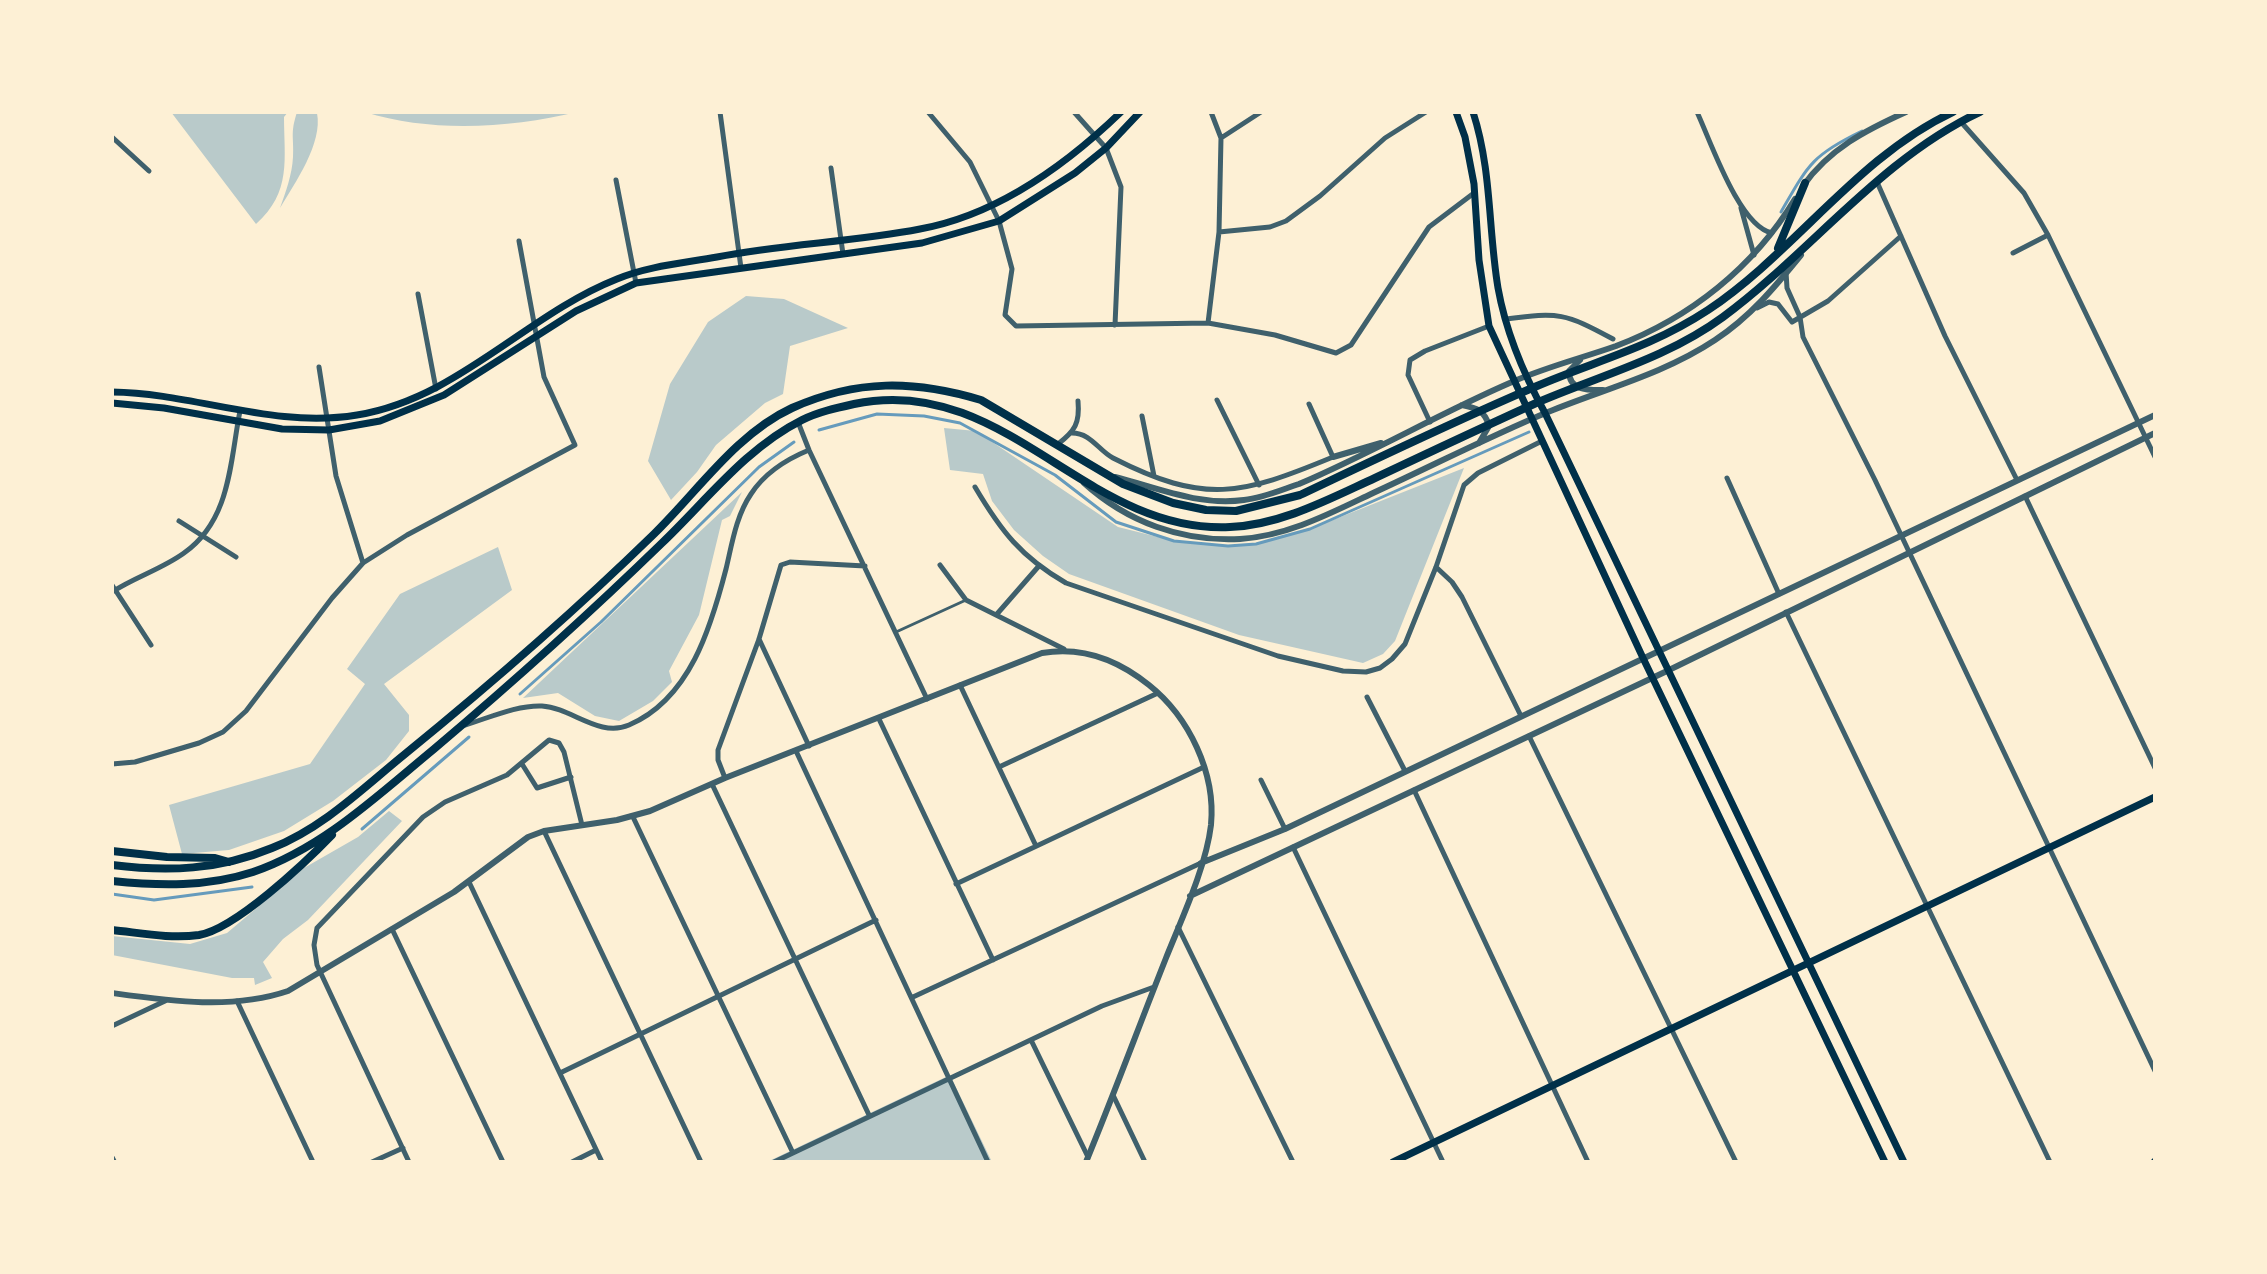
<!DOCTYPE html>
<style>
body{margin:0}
#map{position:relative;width:2267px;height:1274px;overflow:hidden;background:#fdf0d5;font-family:Overpass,sans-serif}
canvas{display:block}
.frame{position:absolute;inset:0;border:114px solid #fdf0d5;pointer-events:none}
</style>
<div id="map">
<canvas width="2267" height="1274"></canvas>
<div class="frame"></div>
</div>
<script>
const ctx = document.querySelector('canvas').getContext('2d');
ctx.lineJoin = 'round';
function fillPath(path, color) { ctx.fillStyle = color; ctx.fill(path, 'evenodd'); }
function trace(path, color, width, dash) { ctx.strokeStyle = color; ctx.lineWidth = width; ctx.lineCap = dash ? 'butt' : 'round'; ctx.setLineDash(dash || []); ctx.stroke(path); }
fillPath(new Path2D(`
 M171 112H288L284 117C284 159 292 192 256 224Z
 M297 112 317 113C323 143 295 183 280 208 286 191 292 175 293 157 294 136 290 134 297 112Z
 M365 112H577C511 128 431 133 365 112Z
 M746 296 784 299 848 328 790 346 783 394 765 403 716 445 697 472 671 500 648 461 670 384 708 322Z
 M944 428 976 431 1118 527 1174 541 1228 546 1256 544 1310 529 1464 468 1395 641 1383 654 1363 663 1239 635 1069 574 1043 556 1014 530 992 501 983 474 950 470Z
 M742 492 730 516 722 520 699 615 669 671 672 682 653 701 619 721 595 716 558 693 523 698Z
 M498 547 512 590 384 684 409 715V731L386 760 333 801 284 831 229 850 182 854 169 805 310 764 365 684 347 669 400 594Z
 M389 811 402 821 308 920 283 939 263 962 272 978 255 985 254 978H232L112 955V936L190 944 227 933 304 868 358 837Z
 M950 1075 992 1162H767Z`), '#b9caca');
trace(new Path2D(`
 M1781 212C1808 165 1812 155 1862 131
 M819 430 877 414 924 416 960 423 1055 475 1116 522 1174 541 1228 546 1256 544 1310 529 1529 432
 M520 694 601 622 759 467 794 442
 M362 829 469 737
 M112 894 154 900 252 887`), '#669bbc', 3);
trace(new Path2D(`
 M896 632 966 600`), '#3f606c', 3);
trace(new Path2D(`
 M720 112 741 268
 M928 112 970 162 999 221 1012 269 1005 315 1016 326 1208 323 1275 335 1336 353 1351 345 1429 227 1474 193
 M1074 112 1106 148 1121 187 1115 325
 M1697 112C1711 142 1739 226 1772 233
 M1961 122 2024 193 2048 235 2155 457
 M112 137 149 171
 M1221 138 1261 112
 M831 168 843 254
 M616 180 636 283
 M1877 182 1945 336 2017 480
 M1741 208 1754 255
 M1219 232 1270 227 1286 221 1320 196 1385 138 1426 112
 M2013 253 2048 235
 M1786 272 1787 288 1800 317 1803 337 1875 480 2155 1071
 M418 294 436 389
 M1757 308 1769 302 1778 304 1792 322
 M1506 319C1559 312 1565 313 1613 339
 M1792 322 1828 301 1901 236
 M1208 323 1219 232 1221 138 1211 112
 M319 367 336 476 363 563
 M1217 400 1259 485
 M1142 416 1154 476
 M798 422 809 450 927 699
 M1430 422 1408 375 1410 360 1425 351 1489 326
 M1072 433C1091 433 1098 450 1113 458 1205 505 1241 495 1333 457L1309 404
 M1058 444C1075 431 1080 423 1078 401
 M1727 478 1779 594
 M975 487C1001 531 1021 557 1066 583L1278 656 1343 671 1366 672 1380 668 1392 659 1405 644 1436 567 1464 485 1478 473 1540 442
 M2025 496 2155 768
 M179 521 236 557
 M940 565 966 600 1064 649
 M1436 567 1452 582 1462 597 1521 716
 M112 585 151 645
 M112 592C135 577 162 569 184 553 231 520 230 461 240 411
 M1786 612 2050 1162
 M997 614 1038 567
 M759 639 809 746
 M960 685 1036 846
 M1367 697 1405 771
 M879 719 993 960
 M465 725C489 718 516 705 542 706 572 708 599 738 629 725 690 699 711 627 726 569 732 544 736 516 751 494 764 474 787 459 809 450
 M1529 736 1736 1162
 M796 751 988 1162
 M112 764 135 762 199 743 223 732 246 711 332 598 363 563 407 535 575 445 544 377 519 241
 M522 764 537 788 571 777
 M999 767 1158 693
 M725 778 718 760V750L759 639 781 565 790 562 865 566
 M1261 780 1285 829
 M712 784 869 1115
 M1414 790 1588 1162
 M633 817 793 1153
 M544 831 701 1162
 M1293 847 1443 1162
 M469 882 602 1162
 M956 884 1204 767
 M1178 927 1293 1162
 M392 929 503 1162
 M913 997 1201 863
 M237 1001 313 1162
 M112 1026 165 1001
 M1031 1040 1088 1157
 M560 1073 876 920
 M1113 1095 1145 1162
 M372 1162 403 1148
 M409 1162 317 965 314 945 317 928 423 817 445 802 507 775 549 740 559 743 564 752 582 825
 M572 1162 596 1150
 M774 1162 1102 1006 1154 987`), '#3f606c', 5);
trace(new Path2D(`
 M1803 186C1829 149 1866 130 1906 112
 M1580 360 1569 371C1569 391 1588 390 1603 390
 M1462 405C1477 408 1485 411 1489 426L1479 443
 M1333 457 1381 443
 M1115 477C1158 488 1198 506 1244 500 1263 498 1281 490 1299 484 1372 453 1440 413 1512 382 1546 367 1582 358 1616 346 1690 318 1754 267 1795 199
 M1084 483C1127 522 1182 542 1240 539 1287 536 1329 514 1371 494 1430 467 1488 437 1548 412 1604 389 1664 374 1715 340 1750 317 1775 287 1801 255
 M1201 863 1285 829 2155 415
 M1190 896 1667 671 2155 433
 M112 993C170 1001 232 1010 288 991L454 892 528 837 544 831 617 820 650 811 725 778 1042 653C1082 646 1118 660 1149 685 1189 717 1216 773 1211 825 1206 867 1182 918 1166 958 1139 1026 1114 1094 1086 1162
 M112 1158 114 1162`), '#3f606c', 6);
trace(new Path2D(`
 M1456 112 1465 137 1474 184 1479 260 1489 326 1643 658 1885 1162
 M1473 112C1492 171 1488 228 1498 288 1506 333 1523 373 1545 413L1904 1162
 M112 392C195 393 273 429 357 415 457 399 526 315 617 279 648 266 684 263 717 257 784 244 853 242 920 229 997 215 1066 165 1121 112
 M112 403 164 408 282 429 329 430 380 421 444 395 576 311 636 283 922 243 999 221 1075 173 1106 148 1140 112
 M1393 1162 2155 797
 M2154 1162 2155 1161`), '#003049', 7);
trace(new Path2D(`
 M1778 248 1805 183
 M112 851 167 857 215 858 229 862
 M112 865C168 872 219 870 272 848 323 828 363 788 405 754 491 684 575 611 654 534 698 491 736 434 792 408 857 379 914 380 981 400L1123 484 1173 503 1206 510 1236 511 1300 495C1378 458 1457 420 1537 386 1598 360 1650 348 1708 310 1795 252 1857 157 1953 112
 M112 881C160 886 207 887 253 872 323 848 378 795 434 749 512 683 589 614 662 543 706 501 746 448 802 420 818 412 836 408 854 404 1005 372 1085 534 1230 527 1281 525 1329 499 1375 478 1428 453 1481 428 1534 404 1598 376 1666 359 1723 317 1811 252 1880 159 1980 112
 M112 930C141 933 170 939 199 935 235 929 305 863 332 835`), '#003049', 8);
</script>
